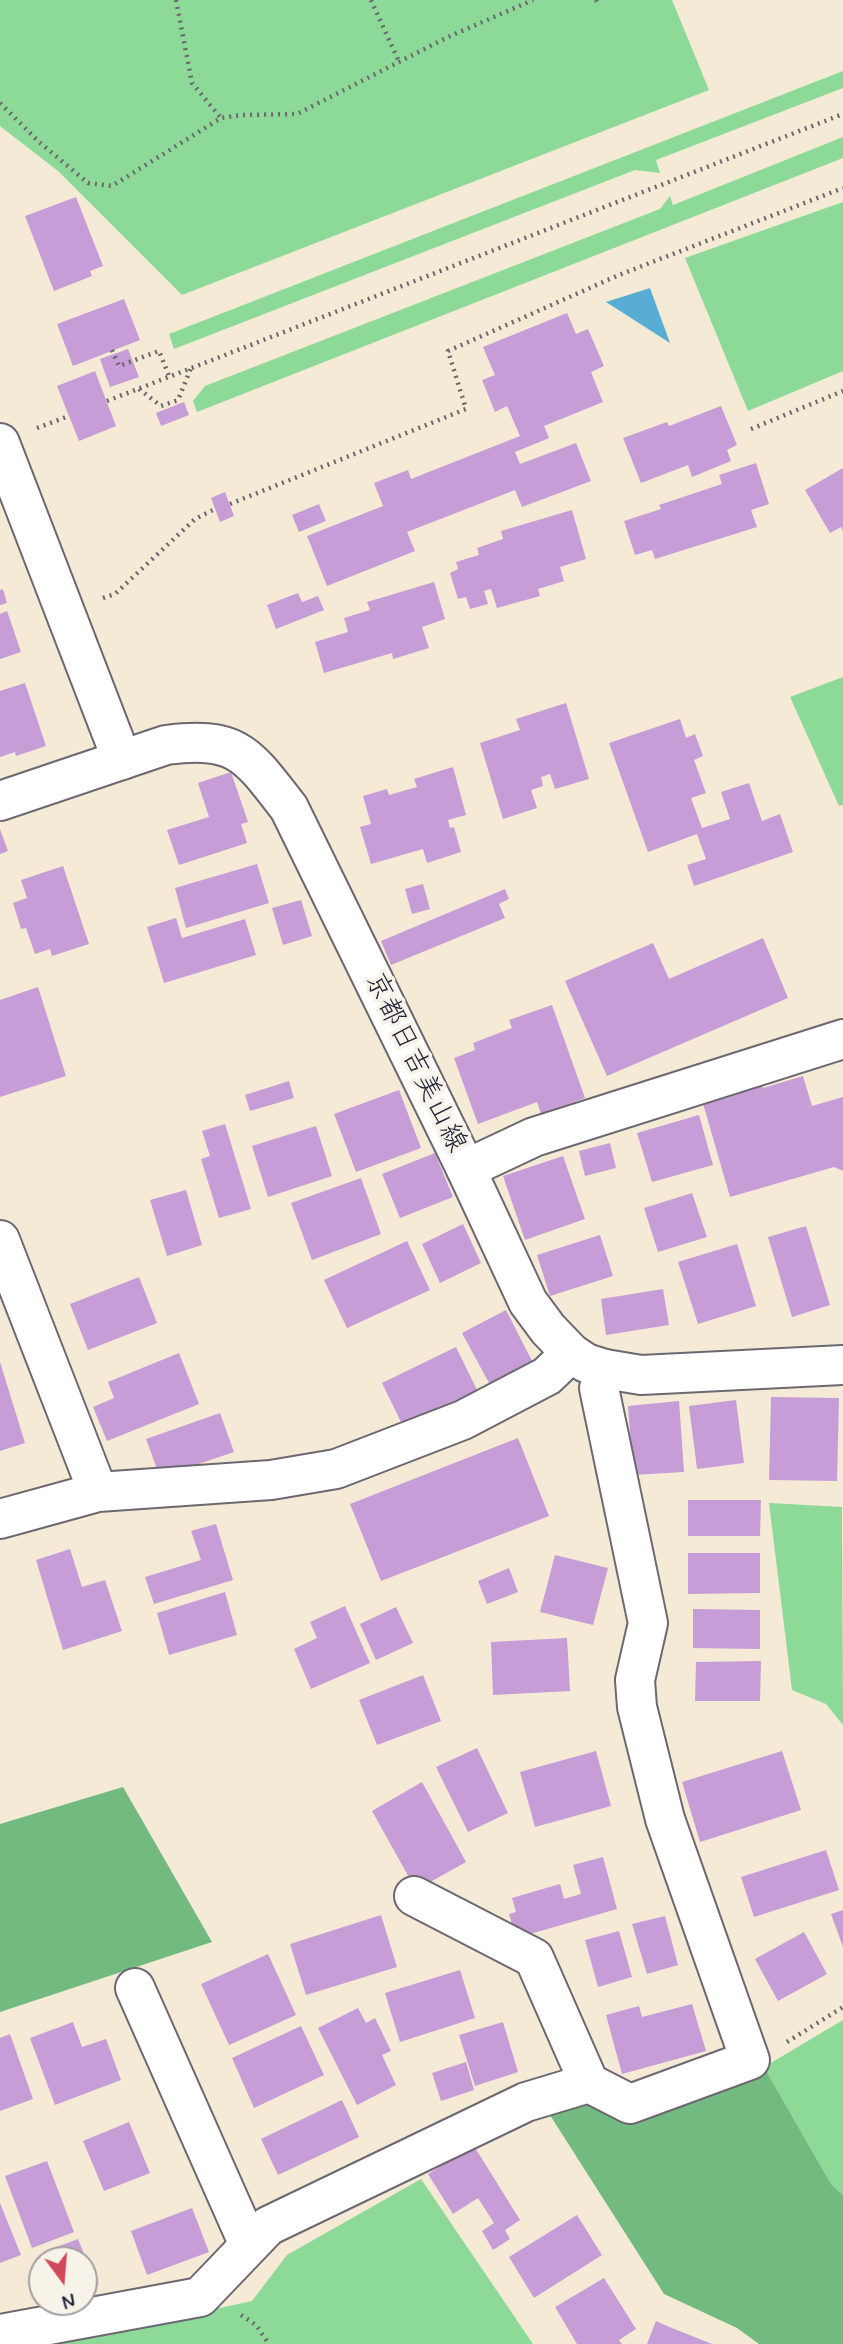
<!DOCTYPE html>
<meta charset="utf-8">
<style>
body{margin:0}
#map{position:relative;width:843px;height:2344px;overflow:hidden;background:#f4ead5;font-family:Mynerve,sans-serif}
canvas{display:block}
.north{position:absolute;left:28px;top:2246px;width:70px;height:70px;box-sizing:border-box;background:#f7f3e8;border:2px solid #a29fa3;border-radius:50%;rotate:164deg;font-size:19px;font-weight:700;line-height:28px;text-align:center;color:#22223b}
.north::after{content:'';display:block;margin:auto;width:24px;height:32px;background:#d1495b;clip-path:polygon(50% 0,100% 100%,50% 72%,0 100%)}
</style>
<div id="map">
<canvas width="843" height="2344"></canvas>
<div class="north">N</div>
</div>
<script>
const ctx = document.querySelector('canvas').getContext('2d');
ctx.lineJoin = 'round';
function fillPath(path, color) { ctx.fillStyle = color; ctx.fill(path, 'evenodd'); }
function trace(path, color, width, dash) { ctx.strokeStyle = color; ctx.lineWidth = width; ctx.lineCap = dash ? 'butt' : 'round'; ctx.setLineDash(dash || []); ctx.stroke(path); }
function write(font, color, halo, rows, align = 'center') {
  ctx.font = font + ' Mynerve,"Klee One",sans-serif'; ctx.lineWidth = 7; ctx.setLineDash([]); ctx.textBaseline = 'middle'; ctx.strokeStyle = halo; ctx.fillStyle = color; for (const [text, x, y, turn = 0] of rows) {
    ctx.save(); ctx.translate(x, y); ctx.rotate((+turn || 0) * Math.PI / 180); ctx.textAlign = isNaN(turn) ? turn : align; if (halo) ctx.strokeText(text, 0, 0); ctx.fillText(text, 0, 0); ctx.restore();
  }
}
fillPath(new Path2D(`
 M0 0H672L709 90 182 295 58 171 0 126Z
 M843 71V88L656 160 660 173 635 170 174 349 169 334Z
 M843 137V158L197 412 193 401 205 386 660 209 670 196 673 205Z
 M843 202V371L748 411 685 258Z
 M843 677V805L839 806 790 697Z
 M769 1503 842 1507 843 1725 826 1704 792 1690Z
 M843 2020V2195L831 2184 764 2067Z
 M421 2179 533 2344H54L252 2301 287 2255Z`), '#8dda98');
fillPath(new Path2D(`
 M123 1787 212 1942 0 2012V1824Z
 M764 2067 831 2184 843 2195V2344H759L737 2328 664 2294 548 2112 589 2099Z`), '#72ba80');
fillPath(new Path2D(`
 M650 288 670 343 606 302Z`), '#58add4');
fillPath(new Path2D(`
 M76 197 103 266 90 271 92 276 54 291 25 216Z
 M124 299 140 340 73 366 57 324Z
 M567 313 576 334 588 329 604 366 591 372 603 402 544 426 549 438 515 452 520 464 576 443 591 481 522 507 515 490 407 532 415 551 327 586 307 536 383 506 374 483 408 470 411 479 520 436 507 406 495 412 482 380 495 375 483 347Z
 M128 349 139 377 110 387 100 359Z
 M95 371 116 426 79 441 57 386Z
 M184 402 189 415 161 426 156 413Z
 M721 406 737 445 727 450 731 461 692 477 688 465 641 483 623 438 667 422 669 426Z
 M756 463 769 504 751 510 757 527 655 559 652 550 635 555 624 521 661 509 659 505 722 484 719 475Z
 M843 468V531L841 527 830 533 805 490Z
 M225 492 234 516 220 522 211 498Z
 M319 504 326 521 299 532 292 515Z
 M572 510 586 559 560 567 564 581 538 589 540 596 497 608 491 589 484 591 488 604 470 609 466 597 458 599 450 573 458 569 456 562 479 555 477 548 503 539 501 531Z
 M434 582 445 619 422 627 429 648 393 659 392 653 324 673 315 642 348 632 344 618 370 610 367 602Z
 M3 589 7 603 0 605V590Z
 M298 593 302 602 318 596 324 610 276 629 267 605Z
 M7 611 21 652 0 659V614Z
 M25 683 46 746 16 756 15 752 0 757V691Z
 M566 703 589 779 555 789 550 774 541 777 543 786 531 790 537 808 503 819 480 743 520 730 516 719Z
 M680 719 686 738 695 734 703 756 694 760 706 793 691 798 702 828 730 819 721 792 749 783 762 821 780 814 793 852 694 886 687 865 706 859 697 834 648 852 609 743Z
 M453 767 466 815 448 820 450 828 454 827 461 852 427 863 423 849 371 864 360 827 371 824 363 796 387 789 389 795 417 787 414 779Z
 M231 772 248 822 241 824 247 843 179 865 167 830 209 817 198 783Z
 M0 829 8 851 0 854Z
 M257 864 269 903 186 928 175 888Z
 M63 866 89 944 52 956 50 949 35 954 26 928 21 929 13 903 27 898 21 880Z
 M423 884 430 909 412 914 405 889Z
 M505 889 509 899 499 904 505 918 391 965 381 941Z
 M301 900 312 936 283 945 272 908Z
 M176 918 182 938 245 919 256 955 164 983 147 927Z
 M763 938 788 998 607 1076 565 981 653 943 669 979Z
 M38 987 66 1076 0 1097V1000Z
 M552 1005 585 1098 541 1114 537 1102 478 1124 454 1058 475 1050 473 1043 512 1028 509 1020Z
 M803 1076 812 1106 843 1097V1171L834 1167 730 1197 702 1100 761 1083 763 1088Z
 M289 1081 294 1098 250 1111 245 1095Z
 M399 1090 421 1148 356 1172 334 1114Z
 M699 1115 713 1165 652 1182 637 1133Z
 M225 1124 251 1209 219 1218 201 1159 210 1156 202 1131Z
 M316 1126 332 1176 268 1197 252 1146Z
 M610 1143 616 1168 585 1176 579 1151Z
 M435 1153 453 1197 400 1218 382 1174Z
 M563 1156 585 1219 525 1240 503 1176Z
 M361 1178 381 1234 312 1260 291 1203Z
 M186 1190 202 1245 167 1256 150 1200Z
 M692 1193 707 1237 658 1252 644 1208Z
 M463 1224 481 1263 440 1283 422 1244Z
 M806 1226 830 1305 792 1317 768 1237Z
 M600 1235 613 1276 550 1296 537 1255Z
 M407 1241 430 1290 347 1328 324 1280Z
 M737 1244 756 1306 698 1324 678 1262Z
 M139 1277 157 1323 88 1350 70 1304Z
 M663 1289 669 1325 606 1335 601 1299Z
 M506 1310 532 1361 489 1383 462 1333Z
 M456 1347 477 1390 403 1426 382 1383Z
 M179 1353 199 1404 107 1441 93 1407 114 1398 108 1382Z
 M0 1362 25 1443 0 1451Z
 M771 1397 839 1398 837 1481 769 1480Z
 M736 1400 744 1463 697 1469 689 1406Z
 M679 1401 684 1472 633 1475 628 1406Z
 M220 1413 234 1452 160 1477 146 1439Z
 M518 1438 549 1516 381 1581 350 1504Z
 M688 1500H761L760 1536H688Z
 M216 1524 233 1580 154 1604 145 1577 201 1560 191 1531Z
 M70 1549 82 1587 105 1580 122 1631 63 1650 36 1560Z
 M688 1553H760V1593L688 1594Z
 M555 1555 608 1568 593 1625 540 1612Z
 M509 1568 518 1592 487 1604 478 1581Z
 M225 1592 237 1635 169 1655 157 1613Z
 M345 1606 370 1663 311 1689 294 1649 317 1638 310 1622Z
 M396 1607 413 1643 376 1660 360 1624Z
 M693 1609 760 1610V1649L693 1648Z
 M567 1638 570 1691 493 1695 491 1642Z
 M761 1661 760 1701H695L696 1662Z
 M423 1675 441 1721 377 1745 359 1700Z
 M477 1748 508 1813 468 1832 436 1767Z
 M596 1751 611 1806 535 1827 520 1772Z
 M782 1751 801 1810 700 1842 682 1782Z
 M422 1782 466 1862 416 1890 372 1811Z
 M826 1850 839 1890 754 1917 741 1877Z
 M603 1857 617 1909 516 1938 509 1914 516 1912 512 1898 560 1884 564 1899 581 1894 573 1865Z
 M843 1910V1947L831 1914Z
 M381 1915 397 1967 306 1995 290 1944Z
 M665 1916 678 1965 647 1974 632 1924Z
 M619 1931 632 1977 598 1987 585 1940Z
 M804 1932 827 1974 778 2001 755 1959Z
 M268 1954 296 2015 229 2045 201 1984Z
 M460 1970 475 2018 400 2042 385 1993Z
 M692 2004 706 2051 622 2074 606 2015 639 2006 642 2017Z
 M358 2008 366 2023 375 2018 391 2051 382 2055 396 2085 357 2105 318 2028Z
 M73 2022 82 2047 106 2039 121 2080 55 2105 30 2038Z
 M503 2022 518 2072 475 2086 459 2035Z
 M301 2026 324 2075 254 2108 232 2058Z
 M10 2034 33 2099 0 2111V2038Z
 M466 2062 474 2090 441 2101 432 2073Z
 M342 2100 359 2137 278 2175 261 2139Z
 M129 2122 150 2173 104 2191 83 2141Z
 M474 2146 520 2220 505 2230 510 2239 493 2250 482 2231 494 2223 478 2198 453 2214 428 2174Z
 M47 2161 74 2232 32 2248 5 2176Z
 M0 2203 21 2255 0 2263Z
 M192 2208 209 2252 147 2275 131 2231Z
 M577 2215 602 2255 534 2298 509 2257Z
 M78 2239 90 2269 84 2271V2260H45L43 2252Z
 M604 2278 636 2329 619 2340 622 2344H577L555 2307Z
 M656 2321 667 2326 712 2344H647Z`), '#c79dd7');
const minor = new Path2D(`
 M0 443 122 760
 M466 1169 534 1137 843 1039
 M0 1240 98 1492
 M0 1519 98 1492 271 1480 336 1469 463 1420 547 1376 571 1353
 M414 1896 534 1958 589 2083 630 2104 750 2060 665 1819 637 1707 635 1680 648 1623 599 1388 605 1369
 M135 1988 249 2245
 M0 2334 200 2297 268 2226 526 2102 589 2083`);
const major = new Path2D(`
 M0 801 166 745C238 736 247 754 289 808L466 1169 528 1302 548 1329 571 1353 586 1363 605 1369 641 1375 843 1365`);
trace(minor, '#6c6871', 42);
trace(major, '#6c6871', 42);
trace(new Path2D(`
 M176 0 192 83 221 118
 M371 0 399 62
 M596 0 599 6
 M0 103 39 142 88 183 112 186 221 118 242 115 297 114 448 37 533 0
 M112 350 119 366 159 351 169 376
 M139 389 161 406 178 400 191 368
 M107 401 843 114
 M37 428 69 416
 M751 429 843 391
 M230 504 466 409 448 351 619 275 843 188
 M103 598 115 594 195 519 215 509
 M787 2042 843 2007
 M241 2315 256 2325 269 2344`), '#6c6871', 4.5, [2, 5]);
trace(minor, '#fff', 38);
trace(major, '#fff', 38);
write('28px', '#22223b', '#f7f3e8', [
 ["京都日吉美山線",414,1063,64]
]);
</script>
